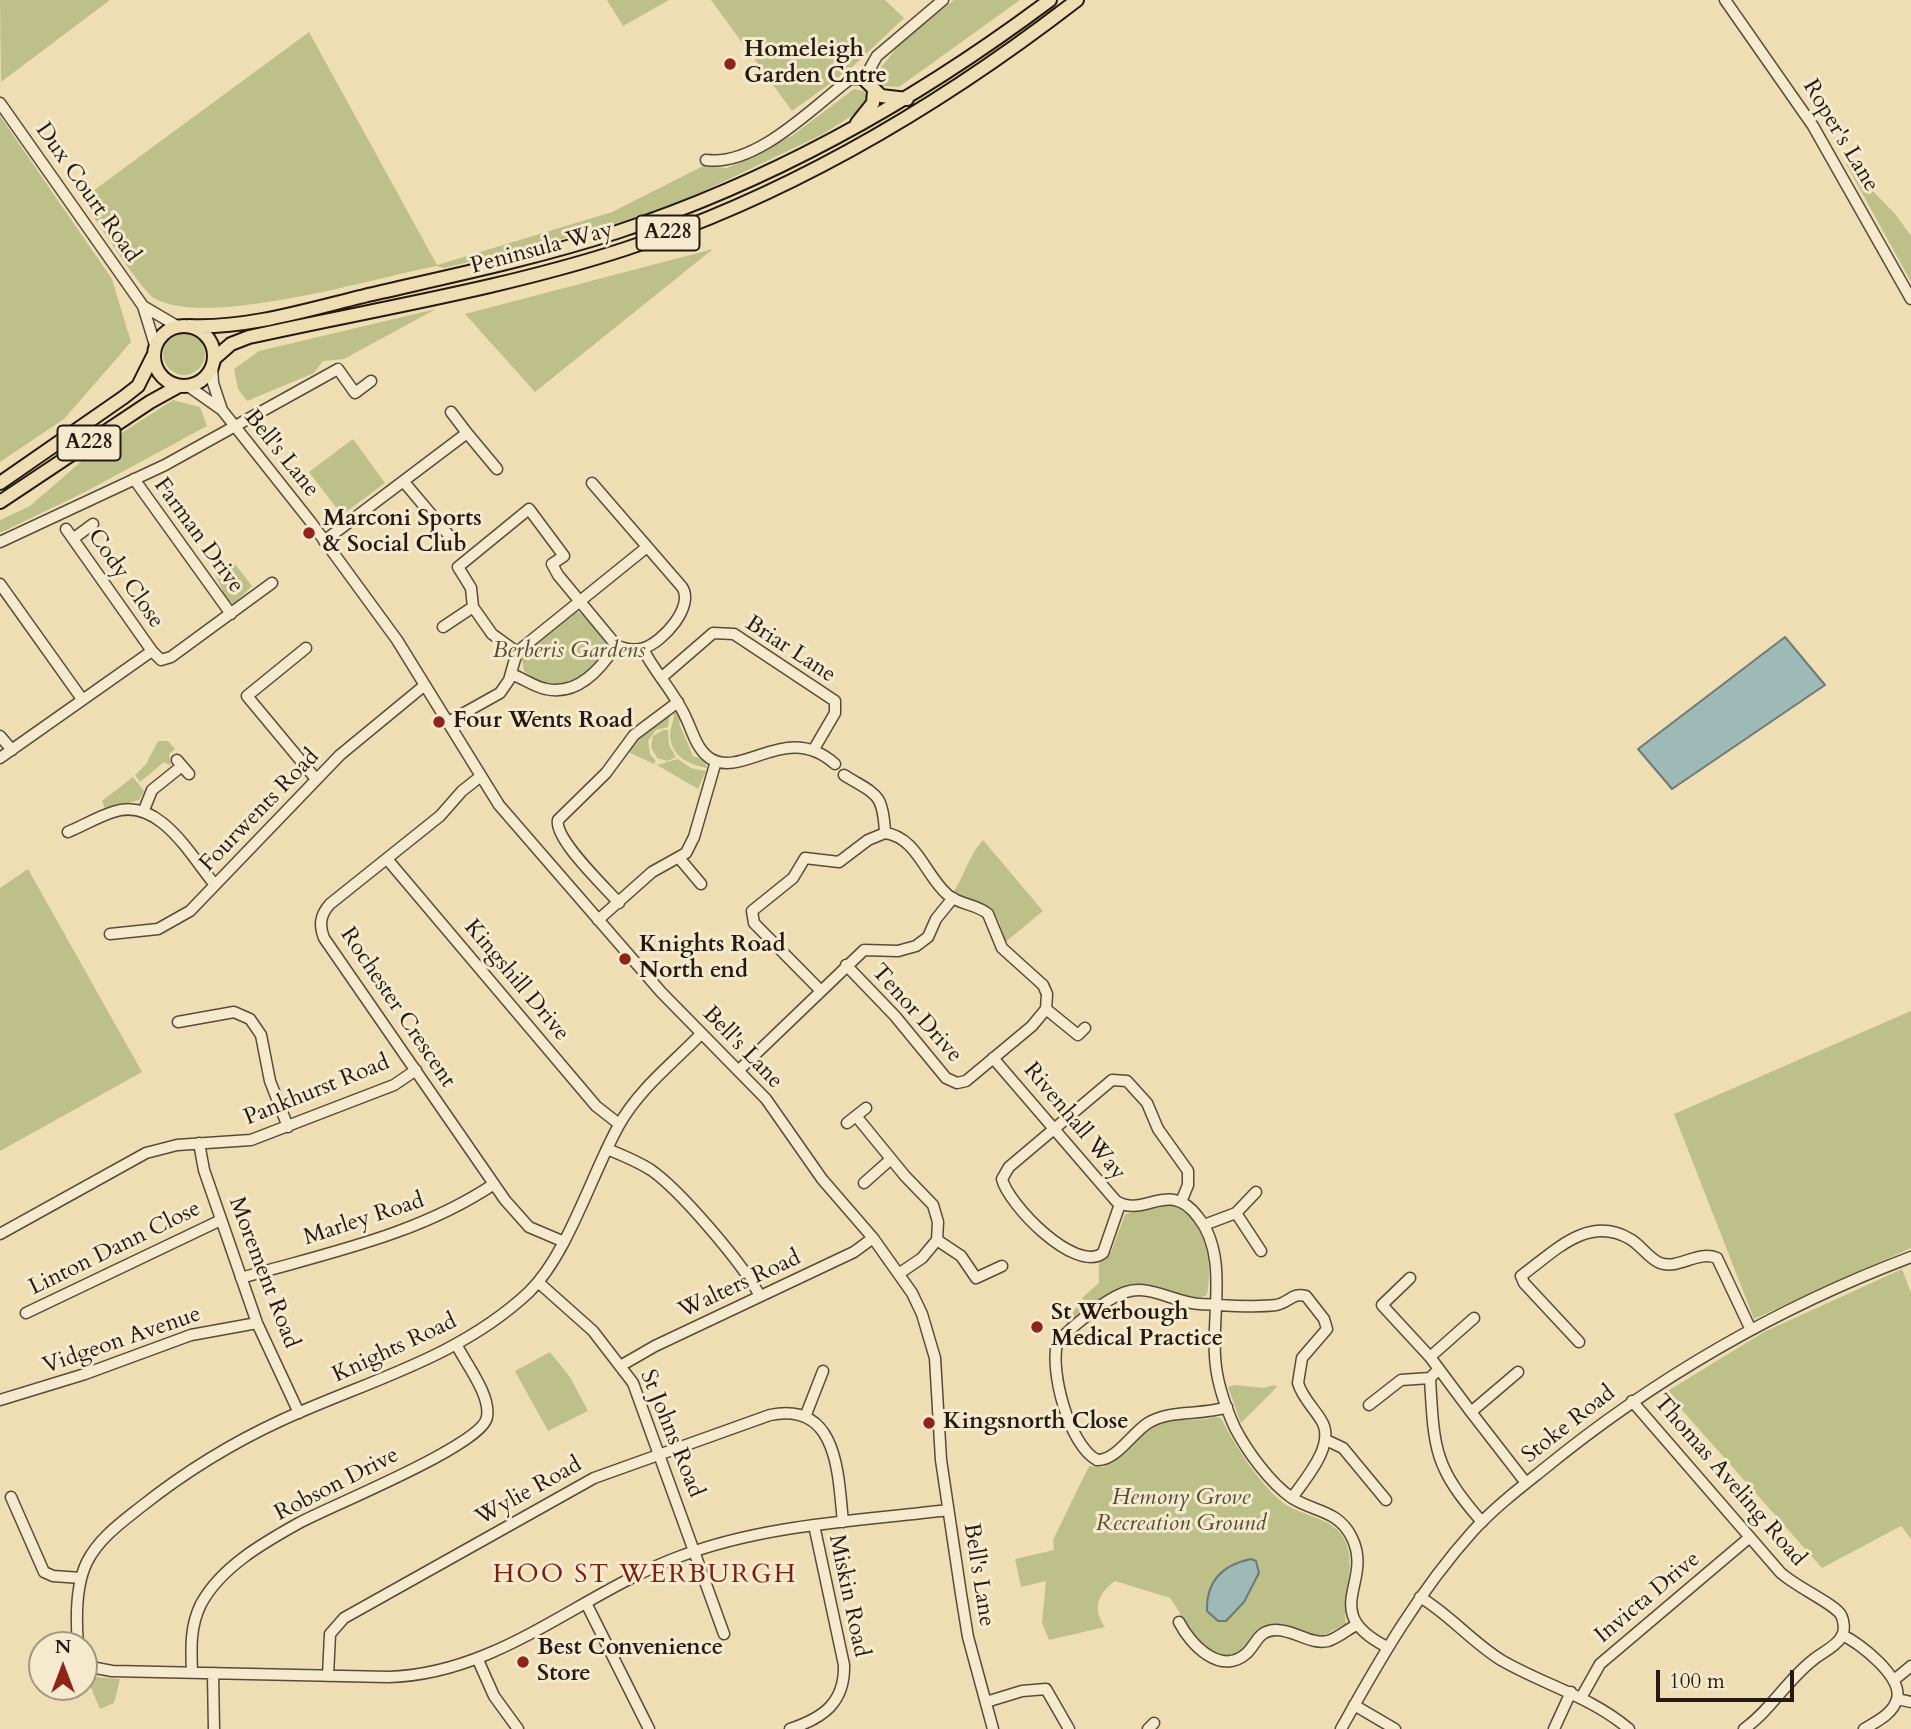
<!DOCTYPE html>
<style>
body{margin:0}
#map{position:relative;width:1911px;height:1729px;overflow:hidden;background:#efdeb3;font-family:Cardo,serif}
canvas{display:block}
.north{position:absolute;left:28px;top:1631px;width:70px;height:70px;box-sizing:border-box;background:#f5eace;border:2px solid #a29783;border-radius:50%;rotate:0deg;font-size:19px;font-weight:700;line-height:28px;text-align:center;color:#251a13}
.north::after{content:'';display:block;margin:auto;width:24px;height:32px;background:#8f2418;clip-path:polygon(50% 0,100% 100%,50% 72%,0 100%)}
.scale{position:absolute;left:1656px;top:1670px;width:138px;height:32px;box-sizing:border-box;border:4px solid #251a13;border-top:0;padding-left:9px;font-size:21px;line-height:24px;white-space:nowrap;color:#251a13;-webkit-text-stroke:5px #f5eace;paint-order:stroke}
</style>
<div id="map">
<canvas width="1911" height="1729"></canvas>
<div class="north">N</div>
<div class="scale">100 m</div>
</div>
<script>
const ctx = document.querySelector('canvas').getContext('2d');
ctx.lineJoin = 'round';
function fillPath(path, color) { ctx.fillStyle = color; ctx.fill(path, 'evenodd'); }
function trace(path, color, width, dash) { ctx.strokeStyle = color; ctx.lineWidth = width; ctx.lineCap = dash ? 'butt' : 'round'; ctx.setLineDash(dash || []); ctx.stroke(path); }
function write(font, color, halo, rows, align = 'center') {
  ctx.font = font + ' Cardo,serif'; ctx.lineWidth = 6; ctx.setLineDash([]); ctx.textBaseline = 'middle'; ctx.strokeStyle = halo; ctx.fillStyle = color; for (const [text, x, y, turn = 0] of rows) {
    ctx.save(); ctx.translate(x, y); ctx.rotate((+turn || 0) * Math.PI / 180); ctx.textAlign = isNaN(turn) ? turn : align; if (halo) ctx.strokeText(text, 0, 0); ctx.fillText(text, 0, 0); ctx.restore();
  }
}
fillPath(new Path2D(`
 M0 0H110L1 82Z
 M607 0H669L623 26Z
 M711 0H885L904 18 849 70 792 111Z
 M954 0H1020L899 87 881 86 875 75 898 46Z
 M309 32 437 265 612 212 703 166 727 168 793 135 854 89 864 91 867 98 861 110 823 134 677 204 595 231 444 268 436 266C375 278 205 329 154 298 140 289 94 217 82 199Z
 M0 116 112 279 131 342 64 419 0 462Z
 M1845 162 1896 215 1911 236V282Z
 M713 249 535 392 465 314Z
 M436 309 344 359 323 361 314 373 247 401 238 389 234 369 259 351Z
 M163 354a21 21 0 1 1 42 0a21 21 0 1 1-42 0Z
 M173 400 200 407 207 426 85 492 0 533V520L30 506 92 452Z
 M353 439 385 483 342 515 309 472Z
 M232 560 252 586 234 604 227 600 215 574Z
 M576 611C588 615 609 639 607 652 581 682 557 699 524 671L521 655Z
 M670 712 668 727 656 730 648 741 650 754 656 761 654 764 626 751Z
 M674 712 681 717 679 723 693 756 705 760 707 768C689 765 670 756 670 734 671 726 674 720 674 712Z
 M663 730H668L669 745 676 757 668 761 657 758 651 747 653 736Z
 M158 741H168L175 749 169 754 171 766 164 762 140 782 135 775 146 764Z
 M678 759 691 768 706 771 698 789 657 765Z
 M133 777 144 791 139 800 105 809 102 801Z
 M983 840 1043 911 1002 945C1005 905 979 907 953 893 964 876 969 855 983 840Z
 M28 869 142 1072 0 1151V888Z
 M1911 1011V1248L1754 1319 1674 1114Z
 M1167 1204C1205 1211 1214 1263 1207 1295 1181 1306 1155 1278 1127 1285 1106 1290 1085 1312 1068 1325L1064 1319 1084 1301 1082 1298 1099 1283V1262L1111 1252 1125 1214Z
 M1902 1269 1911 1293V1539L1901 1526 1822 1568 1666 1392 1764 1332Z
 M550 1352 570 1377 588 1411 548 1431 515 1371Z
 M1235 1385 1264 1388 1274 1385 1277 1387 1241 1423 1228 1387Z
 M1215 1417 1221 1418C1233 1443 1259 1483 1281 1501 1302 1519 1340 1515 1348 1549 1354 1573 1342 1599 1346 1624L1322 1636C1301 1635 1286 1622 1264 1629 1251 1633 1248 1648 1236 1654 1203 1669 1182 1612 1170 1598L1115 1581C1098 1593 1092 1609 1105 1627L1049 1640 1042 1623 1046 1581 1021 1587 1015 1559 1054 1550 1053 1540 1089 1466 1104 1467C1125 1452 1144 1422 1171 1420 1187 1418 1200 1422 1215 1417Z
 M95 1677 120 1679 114 1703 100 1709 89 1683Z`), '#bec089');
const water = new Path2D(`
 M1785 637 1825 685 1672 789 1638 749Z
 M1251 1559 1256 1561 1259 1573 1244 1602 1226 1621H1218L1207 1611C1206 1581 1222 1565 1251 1559Z`);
fillPath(water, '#9ebab7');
trace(water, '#6e7a75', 2);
const minor = new Path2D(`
 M1725 0 1813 126 1911 299
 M0 103 143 306 155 345
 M706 160C756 167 813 107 850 79H864L877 56 943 0
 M143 306 177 326
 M212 366 213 383 222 410 310 521 397 640 499 805 661 992 766 1099 822 1179 873 1238 912 1293 922 1314 935 1358 941 1460 961 1594 968 1637 993 1729
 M188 386 222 410
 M451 412 467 433
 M134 479 231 614
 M404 482 457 545
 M66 529 152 651
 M74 538 93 524
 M324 541 467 433 497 469
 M0 542 165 465 338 369 355 393 371 381
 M0 584 82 699
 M443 627 473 607
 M306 648 247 696 316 779
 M643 649C655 673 675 693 686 718 693 733 697 750 711 759 744 778 787 721 835 764
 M517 652 492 634 473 607 471 588 458 567 529 509 564 556 552 564 558 575 616 645C624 649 634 651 644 648 663 642 695 606 682 587L592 483
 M511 674C523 678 534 687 546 689 578 696 601 669 616 645
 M661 678 713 633 734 634 835 701V713L814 749
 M448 722 500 693 509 680 517 652 647 547
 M0 736 12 750
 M0 758 152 651 161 660 171 657 272 583
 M177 760 189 774
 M844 775C876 795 883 792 885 833 917 837 926 877 948 895 960 905 977 904 988 914L1002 948 1043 985 1047 994 1046 1009 1032 1026 966 1081 957 1083 946 1078 895 1016 846 965
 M481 776 462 791 440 816 330 904C320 915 319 925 324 938L505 1200 529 1227 562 1241
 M144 810 152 790 182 766
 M68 832C83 826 97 817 113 812 159 796 190 855 215 885
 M387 859 596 1106 619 1124
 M680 859 701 884
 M619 903C604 886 554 839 558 820L606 773 634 735 678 702
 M598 920 652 872 686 853 694 837 716 761
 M110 934 158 929 190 911 340 755 425 685
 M821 991 754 923 752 911 793 878 805 858 839 862 868 840 885 833
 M1046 1009 1078 1035 1085 1028
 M178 1022 234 1012 250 1019 261 1035 270 1081 288 1127
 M993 1058 1116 1201C1144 1219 1169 1178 1198 1217 1228 1254 1212 1312 1215 1356 1216 1380 1225 1406 1235 1428 1247 1451 1270 1483 1292 1498 1314 1512 1339 1510 1352 1538 1374 1583 1318 1612 1387 1647
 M739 1070 864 950 898 951 916 946 928 937 936 919 953 898
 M856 1116 905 1176 933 1205 938 1222 937 1240 961 1256 976 1278 1002 1266
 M847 1123 866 1108
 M199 1143 204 1170 257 1323 299 1413
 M607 1149C622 1155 637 1161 651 1170 680 1190 743 1264 760 1296
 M864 1183 891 1159
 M1120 1204 1103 1253C1075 1274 1008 1204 1002 1179L1009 1167 1112 1080 1127 1081 1147 1103 1158 1129 1188 1171V1185L1181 1202
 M1236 1213 1256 1192
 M1204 1225 1236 1213 1261 1251
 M0 1234 146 1153 177 1145 251 1140 394 1085 416 1070
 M900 1273 922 1258 937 1240
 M241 1278C327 1253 418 1235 494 1184
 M1410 1278 1382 1305 1430 1357 1471 1412 1518 1372
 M538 1282 593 1331 633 1383 724 1634
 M26 1313 221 1220
 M1579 1342 1524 1283 1521 1276C1554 1252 1588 1214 1630 1239 1641 1245 1648 1258 1660 1263 1679 1270 1697 1250 1717 1258L1751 1330
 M1430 1357 1474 1318
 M622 1365 655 1346 854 1252 873 1238
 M1437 1371 1430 1378C1434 1450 1434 1467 1482 1522
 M0 1400 85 1374 191 1335 257 1323
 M1632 1401 1780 1572C1794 1586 1835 1604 1841 1615 1844 1621 1845 1630 1842 1636 1836 1647 1821 1653 1813 1660 1787 1680 1771 1710 1744 1729
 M1369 1405 1401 1380 1430 1378
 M1227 1407C1201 1416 1170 1409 1148 1423 1132 1433 1116 1461 1097 1460 1069 1445 1050 1372 1057 1344 1067 1329 1109 1297 1126 1292 1150 1284 1175 1303 1200 1304 1224 1305 1252 1308 1276 1305 1289 1303 1292 1292 1306 1296L1324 1319 1327 1329 1302 1358 1298 1383C1302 1397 1313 1407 1321 1420 1337 1444 1305 1479 1292 1498
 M1471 1412 1526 1483
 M805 1417 823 1371
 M1326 1440 1343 1448 1386 1500
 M11 1497 44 1572 53 1576 81 1578
 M1420 1597C1450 1615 1472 1642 1501 1660 1544 1685 1590 1696 1629 1729
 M587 1605 649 1729
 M1179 1622C1190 1644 1221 1677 1247 1653 1257 1643 1258 1631 1275 1630 1293 1629 1310 1645 1328 1641 1338 1638 1347 1630 1356 1625
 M1842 1635C1860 1643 1903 1677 1897 1699 1893 1714 1876 1722 1864 1729
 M78 1645C76 1620 76 1584 87 1562 99 1538 122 1522 142 1506 185 1472 232 1443 282 1420 367 1381 459 1358 529 1292 568 1254 592 1173 619 1125 639 1089 673 1063 700 1035
 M84 1659 96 1668 112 1671 388 1677C500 1674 580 1593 681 1556 766 1524 859 1521 948 1510
 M478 1660 494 1696 518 1729
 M192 1672C191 1648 190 1626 201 1604 221 1567 263 1543 299 1523 330 1506 483 1445 487 1417 491 1395 466 1364 456 1344
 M213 1673 214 1729
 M328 1676 330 1634 344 1618 594 1478 770 1415C839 1401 838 1476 843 1522
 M1894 1680 1911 1666
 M1582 1696 1600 1664 1750 1537
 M1897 1699 1911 1702
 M986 1702 1022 1691 1046 1689 1069 1729
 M1354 1705 1395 1729
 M790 1729C823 1718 845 1703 844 1665L814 1525
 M1148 1729 1154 1723
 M1341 1729C1380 1659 1419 1591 1473 1531 1495 1507 1520 1488 1545 1468 1654 1379 1779 1307 1911 1257
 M1554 1729 1571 1692`);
const major = new Path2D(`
 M864 79 881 96 907 99
 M857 123 873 103 874 91
 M154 356a30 30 0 1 1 60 0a30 30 0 1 1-60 0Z
 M189 326C252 329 319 306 381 292 460 274 540 257 617 232 775 180 918 99 1050 0
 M215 358 231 344 249 337C375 309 502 289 625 249 790 195 940 106 1077 0
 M0 483 124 397 138 386 153 356
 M0 502 150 402 179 386`);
trace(minor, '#584b3b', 13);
trace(major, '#251a13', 16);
trace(minor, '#f5eace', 10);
trace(major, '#efdeb3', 12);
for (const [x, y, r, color] of [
 [730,64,7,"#8f2418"],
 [309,533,7,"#8f2418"],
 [439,722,7,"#8f2418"],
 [625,959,7,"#8f2418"],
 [1037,1327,7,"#8f2418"],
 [929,1423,7,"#8f2418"],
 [523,1662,7,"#8f2418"]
]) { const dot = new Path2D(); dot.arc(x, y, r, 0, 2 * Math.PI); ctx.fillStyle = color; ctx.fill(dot); trace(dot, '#f5eace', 2.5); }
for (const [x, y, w] of [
 [668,233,63],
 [89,443,63]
]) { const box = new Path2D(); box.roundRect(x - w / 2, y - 17.5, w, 35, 5); ctx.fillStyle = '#f5eace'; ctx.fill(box); trace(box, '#251a13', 2); }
write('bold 21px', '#251a13', null, [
 ["A228",668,233],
 ["A228",89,443]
]);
write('bold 23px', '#251a13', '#f5eace', [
 ["Homeleigh",744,51],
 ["Garden Cntre",744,77],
 ["Marconi Sports",323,520],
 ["& Social Club",323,546],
 ["Four Wents Road",453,722],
 ["Knights Road",639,946],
 ["North end",639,972],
 ["St Werbough",1051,1314],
 ["Medical Practice",1051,1340],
 ["Kingsnorth Close",943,1423],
 ["Best Convenience",537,1649],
 ["Store",537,1675]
], 'left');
write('23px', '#251a13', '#f5eace', [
 ["Roper's Lane",1840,136,59],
 ["Dux Court Road",87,193,55],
 ["Peninsula Way",542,249,-15],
 ["Bell's Lane",281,454,51],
 ["Farman Drive",198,536,54],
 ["Cody Close",125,579,55],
 ["Briar Lane",790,650,33],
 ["Fourwents Road",260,811,-46],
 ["Kingshill Drive",516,981,50],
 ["Rochester Crescent",397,1008,56],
 ["Tenor Drive",916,1014,48],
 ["Bell's Lane",742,1048,46],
 ["Pankhurst Road",317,1091,-22],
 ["Rivenhall Way",1074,1122,50],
 ["Marley Road",364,1220,-18],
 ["Linton Dann Close",115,1249,-26],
 ["Morement Road",263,1273,69],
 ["Walters Road",740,1285,-25],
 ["Vidgeon Avenue",122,1341,-19],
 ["Knights Road",395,1349,-25],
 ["Stoke Road",1569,1425,-38],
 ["St Johns Road",671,1434,68],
 ["Thomas Aveling Road",1729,1481,49],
 ["Robson Drive",337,1485,-27],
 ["Wylie Road",529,1492,-29],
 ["Bell's Lane",978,1575,81],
 ["Miskin Road",848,1596,78],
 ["Invicta Drive",1648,1598,-40]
]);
write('italic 23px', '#534c36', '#f5eace', [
 ["Berberis Gardens",569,652],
 ["Hemony Grove",1181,1499],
 ["Recreation Ground",1181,1525]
]);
ctx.letterSpacing = '2px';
write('26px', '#7a1f14', '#f5eace', [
 ["HOO ST WERBURGH",645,1576]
]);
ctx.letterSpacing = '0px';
</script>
